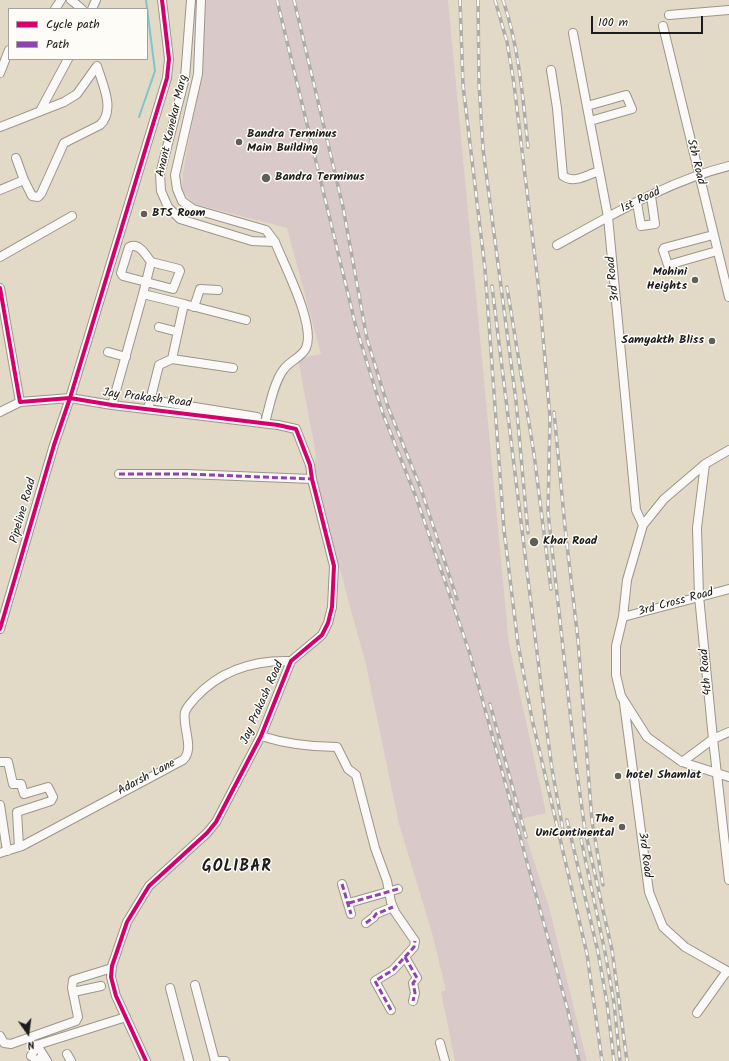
<!DOCTYPE html>
<style>
body{margin:0}
#map{position:relative;width:729px;height:1061px;overflow:hidden;background:#e2dac7;font-family:Kalam,sans-serif}
canvas{display:block}
.legend{position:absolute;left:8px;top:8px;width:140px;height:52px;box-sizing:border-box;background:#fdfcf7;border:1px solid #a3a29f;margin:0;padding:5px 7px;list-style:none;font-size:12px;color:#1c1c1c}
.legend li{display:flex;align-items:center;gap:8px;height:20px}
.legend b{width:20px;border:1px solid #a3a29f}
.north{position:absolute;left:8px;top:1013px;width:40px;height:40px;-webkit-text-stroke:3px #fdfcf7;paint-order:stroke;rotate:166deg;font-size:11px;font-weight:700;line-height:16px;text-align:center;color:#1c1c1c}
.north::after{content:'';display:block;margin:auto;width:14px;height:18px;background:#1c1c1c;clip-path:polygon(50% 0,100% 100%,50% 72%,0 100%)}
.scale{position:absolute;left:591px;top:16px;width:112px;height:18px;box-sizing:border-box;border:2px solid #1c1c1c;border-top:0;padding-left:5px;font-size:12px;line-height:14px;white-space:nowrap;color:#1c1c1c;-webkit-text-stroke:3px #fdfcf7;paint-order:stroke}
</style>
<div id="map">
<canvas width="729" height="1061"></canvas>
<ul class="legend">
<li><b style="height:5px;background:#d6006c"></b>Cycle path</li>
<li><b style="height:5px;background:#8e44ad"></b>Path</li>
</ul>
<div class="north">N</div>
<div class="scale">100 m</div>
</div>
<script>
const ctx = document.querySelector('canvas').getContext('2d');
ctx.lineJoin = 'round';
function fillPath(path, color) { ctx.fillStyle = color; ctx.fill(path, 'evenodd'); }
function trace(path, color, width, dash) { ctx.strokeStyle = color; ctx.lineWidth = width; ctx.lineCap = dash ? 'butt' : 'round'; ctx.setLineDash(dash || []); ctx.stroke(path); }
function write(font, color, halo, rows, align = 'center') {
  ctx.font = font + ' Kalam,sans-serif'; ctx.lineWidth = 3; ctx.setLineDash([]); ctx.textBaseline = 'middle'; ctx.strokeStyle = halo; ctx.fillStyle = color; for (const [text, x, y, turn = 0] of rows) {
    ctx.save(); ctx.translate(x, y); ctx.rotate((+turn || 0) * Math.PI / 180); ctx.textAlign = isNaN(turn) ? turn : align; if (halo) ctx.strokeText(text, 0, 0); ctx.fillText(text, 0, 0); ctx.restore();
  }
}
fillPath(new Path2D(`
 M206 0H448L509 644 546 813 520 819 549 907 587 1061H455L441 992 446 990 432 933 399 824 366 665 314 474 316 455 298 359 321 354 287 228 195 204 182 191 183 172 200 81Z`), '#d9cac9');
trace(new Path2D(`
 M139 117 155 71 146 0`), '#7dc6cb', 2);
const minor = new Path2D(`
 M71 0 82 9
 M191 0 185 78 160 174 161 191 168 207 180 219 252 241 275 242
 M201 0 198 74 175 175 177 189 182 201 193 209 266 230 275 242C284 265 316 325 306 348 302 357 290 361 284 369 274 381 269 408 265 423
 M55 9 61 0
 M92 9 96 0
 M669 15 729 10
 M663 26 729 297
 M573 33 608 217 636 510 643 525
 M551 70 557 108 563 176C574 184 587 175 599 171
 M0 73 9 50
 M587 106 626 95 632 109 590 121
 M40 111 68 59
 M0 127 64 102 77 94 97 66C102 83 116 110 100 125L64 143 41 194 38 197 32 196 24 180 0 190
 M16 158 24 180
 M637 203 641 226 655 224 651 196
 M713 235 664 248 663 250 668 265 717 251
 M557 245C612 215 668 181 729 166
 M0 257 72 216
 M0 288 20 402 70 398 112 405 278 425 296 429 310 465 312 479 334 566 332 607 328 623 322 635 291 661 261 736 216 822 207 833 149 886 127 922 112 966 111 977 116 996 146 1061
 M143 294 151 262C146 255 139 242 129 247L121 273 123 276 173 289 180 271 179 269 151 262
 M184 304 246 320
 M194 307 200 289 218 290
 M159 327 178 332
 M108 352 126 357
 M172 359 233 368
 M151 400 257 417
 M112 405 143 294 184 304 172 359 159 365 148 409
 M0 412 20 402
 M729 450 705 464 664 499 643 525 627 580 623 617 616 646V675L621 696 647 737 682 762 729 777
 M705 464 697 528 699 596 713 739 729 880
 M119 474H187L312 479
 M623 617 729 589
 M0 629 54 445 70 398 167 78 169 59 162 0
 M624 703 649 892 663 927 685 947 729 972
 M261 736C286 744 311 747 337 747L348 769 356 775 375 848 387 881 391 902 395 912 415 941 414 947 393 970 375 981 391 1010
 M0 762H8L13 784H21L24 794 48 787 53 797 51 801 17 812 19 847
 M682 762 713 739 729 732
 M0 805 7 851
 M0 853 22 846 183 760C195 749 182 727 185 712 187 706 192 702 196 697 221 670 255 660 291 661
 M342 884 351 914
 M349 903 398 889
 M366 923 374 917 376 914 393 907
 M405 957 417 978 413 983 415 993 413 1001
 M195 985 215 1061
 M170 988 189 1061
 M73 992 101 986
 M697 1013 727 971
 M0 1036 4 1043 11 1044 76 1021 78 1017 72 988 73 980 112 968
 M440 1043 445 1061
 M37 1045 47 1061
 M67 1054 71 1061
 M31 1056 37 1045 126 1017
 M35 1061 44 1056
 M217 1061H225`);
trace(minor, '#9a968b', 10);
trace(minor, '#fbf9f7', 8);
const rail = new Path2D(`
 M277 0 356 327 383 414 416 497 469 651 568 1011 579 1061
 M294 0 343 207 367 339 388 407 421 489 457 599
 M460 0 463 85 485 269 504 530 518 644 532 719 587 954 602 1061
 M478 0 479 83 483 149 516 401 528 533
 M495 0 507 42 514 84 539 291 550 417 548 512 576 766 585 830 612 950 627 1061
 M503 0C519 47 523 98 528 147
 M492 286 545 717 552 769 563 830
 M507 287 534 454 551 589
 M554 412 565 527 578 640 592 821 603 885
 M490 704 526 837
 M567 820 598 952 607 1003 614 1061
 M581 839 605 952 614 1003 620 1061`);
trace(rail, '#adaca9', 3.5);
trace(rail, '#fdfcf7', 2, [6]);
trace(new Path2D(`
 M119 474H187L312 479
 M342 884 351 914
 M349 903 398 889
 M366 923 374 917 376 914 393 907
 M405 957 417 978 413 983 415 993 413 1001
 M391 1010 375 981 393 970 414 947 415 941`), '#8e44ad', 3, [6, 3]);
trace(new Path2D(`
 M0 288 20 402 70 398 112 405 278 425 296 429 310 465 312 479 334 566 332 607 328 623 322 635 291 661 261 736 216 822 207 833 149 886 127 922 112 966 111 977 116 996 146 1061
 M0 629 54 445 70 398 167 78 169 59 162 0`), '#d6006c', 4);
for (const [x, y, r, color] of [
 [239,142,4,"#615e58"],
 [266,178,5,"#615e58"],
 [144,214,4,"#615e58"],
 [695,280,4,"#615e58"],
 [712,341,4,"#615e58"],
 [534,542,5,"#615e58"],
 [618,776,4,"#615e58"],
 [622,827,4,"#615e58"]
]) { const dot = new Path2D(); dot.arc(x, y, r, 0, 2 * Math.PI); ctx.fillStyle = color; ctx.fill(dot); trace(dot, '#fdfcf7', 1.5); }
write('12px', '#1c1c1c', '#fdfcf7', [
 ["Anant Kanekar Marg",173,126,-77],
 ["5th Road",695,162,76],
 ["1st Road",641,201,-26],
 ["3rd Road",614,279,-96],
 ["Jay Prakash Road",147,399,7],
 ["Pipeline Road",24,511,-74],
 ["3rd Cross Road",676,603,-15],
 ["4th Road",707,672,-95],
 ["Jay Prakash Road",263,703,-66],
 ["Adarsh Lane",147,778,-28],
 ["3rd Road",644,855,83]
]);
write('bold 12px', '#1c1c1c', '#fdfcf7', [
 ["Bandra Terminus",247,135],
 ["Main Building",247,149],
 ["Bandra Terminus",275,178],
 ["BTS Room",152,214],
 ["Mohini",687,273,"right"],
 ["Heights",687,287,"right"],
 ["Samyakth Bliss",704,341,"right"],
 ["Khar Road",543,542],
 ["hotel Shamlat",626,776],
 ["The",614,820,"right"],
 ["UniContinental",614,834,"right"]
], 'left');
ctx.letterSpacing = '1px';
write('bold 16px', '#1c1c1c', '#fdfcf7', [
 ["GOLIBAR",237,868]
]);
ctx.letterSpacing = '0px';
</script>
